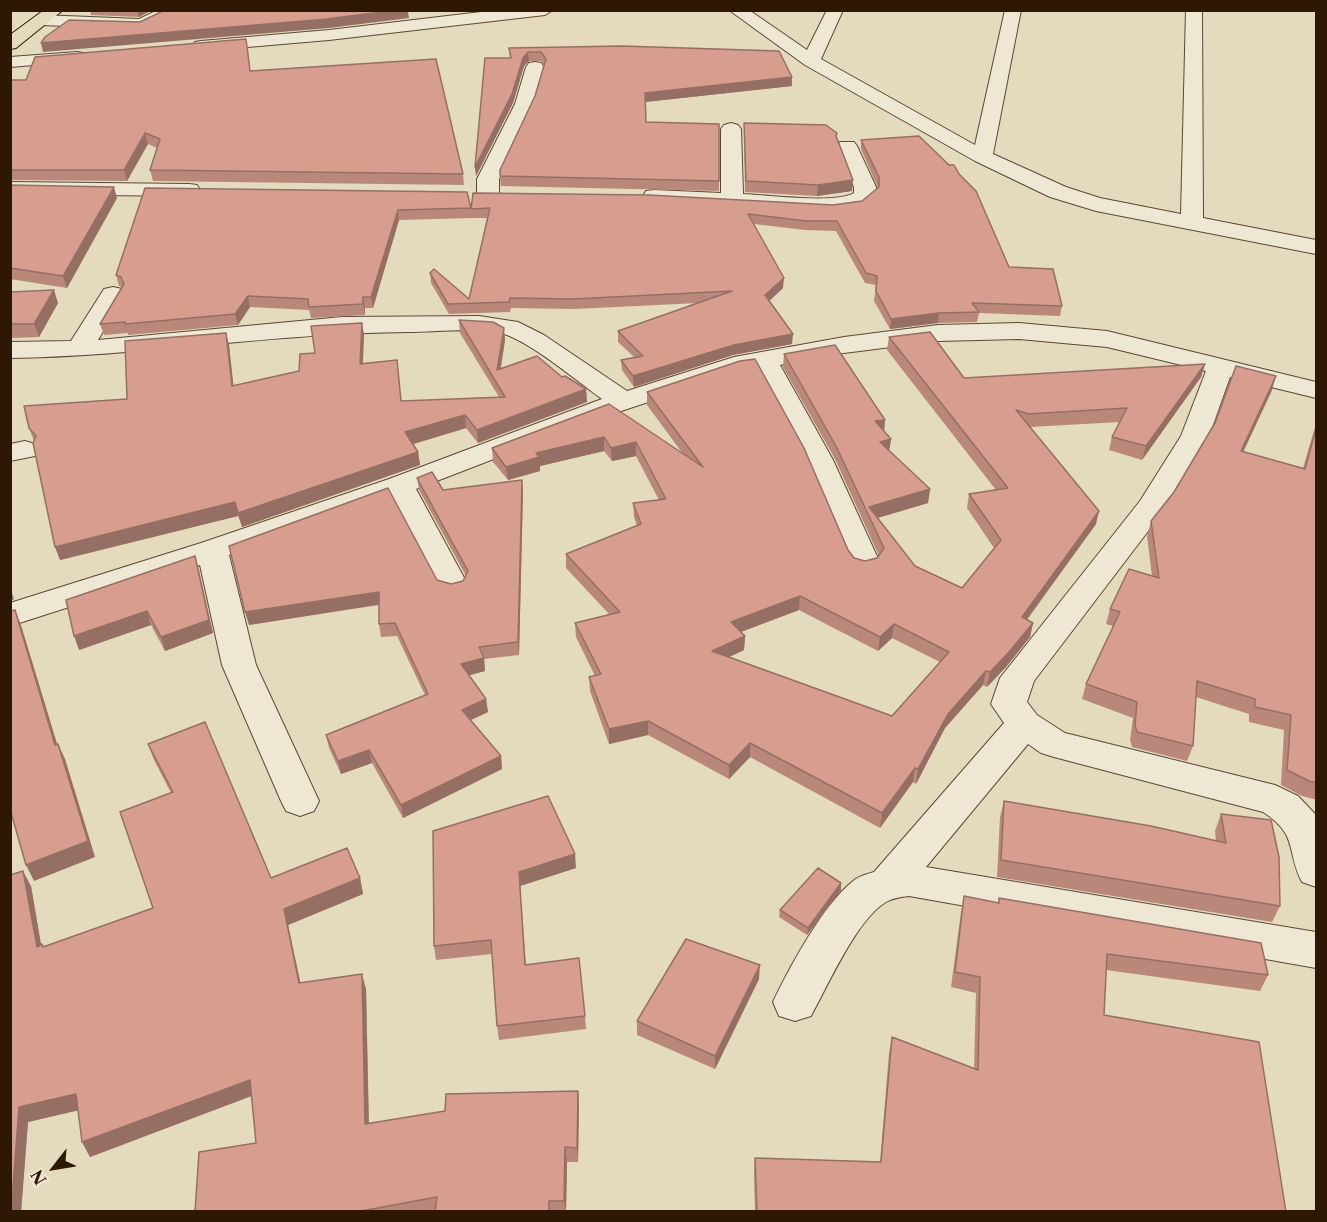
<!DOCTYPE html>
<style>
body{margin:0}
#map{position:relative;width:1327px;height:1222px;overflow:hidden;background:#e4dabd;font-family:"Libre Caslon Text",serif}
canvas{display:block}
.frame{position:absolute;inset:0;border:12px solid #2e1804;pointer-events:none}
.north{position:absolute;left:24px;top:1138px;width:60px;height:60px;-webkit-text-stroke:4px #ede7d4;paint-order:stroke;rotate:239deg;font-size:16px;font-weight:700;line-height:24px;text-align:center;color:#2e1804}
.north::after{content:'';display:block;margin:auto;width:21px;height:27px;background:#2e1804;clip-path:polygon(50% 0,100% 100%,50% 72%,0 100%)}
</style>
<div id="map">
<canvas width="1327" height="1222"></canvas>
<div class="frame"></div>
<div class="north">N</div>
</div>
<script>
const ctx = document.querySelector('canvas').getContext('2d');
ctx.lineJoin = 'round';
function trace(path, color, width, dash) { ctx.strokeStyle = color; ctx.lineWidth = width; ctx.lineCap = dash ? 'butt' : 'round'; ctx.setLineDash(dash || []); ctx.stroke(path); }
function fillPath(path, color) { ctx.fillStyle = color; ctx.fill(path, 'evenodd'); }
const minor = new Path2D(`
 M158 10H180L142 29 41 25 33 20 41 15 139 19Z
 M498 10H553L545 15 329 40 201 51 195 50 192 46 195 42 201 41 329 30Z
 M729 10H749L807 50 827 10H843L821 59 975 145 1005 10H1021L993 154 1066 187 1100 198 1181 214 1186 10H1202L1203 218 1316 240V254L1096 211 1050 197 975 161 805 65Z
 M77 52 83 53 86 57 83 61 10 67V57Z
 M535 62 541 63 544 67 533 104 499 179V195L496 200 488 201 480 200 477 195V179L515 104 526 67 529 63Z
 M731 123 738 125 741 129 743 194C768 195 835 204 854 193V187L837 146 840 142H854L857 146 876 187V196L861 208 832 212 646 201 643 196 646 191 654 190 721 193V129L724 125Z
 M10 182 189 184 197 185 200 190 197 195 189 196 10 194Z
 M113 287 122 289 125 294 98 340 342 317 479 316 518 322 544 335 627 391 734 357 844 337 938 325 1019 323 1107 331 1316 382V398L1230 377 1209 436 1168 505 1034 681 1027 702 1037 715 1065 733 1275 785 1298 796 1316 815V887L1302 882C1286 852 1299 835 1263 812L1054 757 1041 753 1028 744 926 867 1316 932V968L909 896C901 897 893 898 886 902 857 919 828 985 811 1016L795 1021 779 1016 773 1002C789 968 823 905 853 881 859 876 867 874 874 872L1004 723 991 704 1000 678 1140 501 1181 436 1206 371 1107 347 1019 339 938 341 844 353 780 365 833 460 880 563 875 570 864 573 853 570 848 563 805 460 756 369 739 372 600 418 416 489 468 585 463 592 452 595 441 592 391 498 229 555 256 665 319 801 314 811 300 816 286 811 281 801 222 665 200 565 10 626V603L201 543 389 479 602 399C577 381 532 343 504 334 481 327 434 332 409 332 276 333 144 356 10 358V342L71 341 104 289Z
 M25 441 35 444 39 450 35 456 10 461V444Z`);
const major = new Path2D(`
 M44 10H63L16 48 10 49V35Z`);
trace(minor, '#5c4832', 2);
trace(major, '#2e1804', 2);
fillPath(minor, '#ede7d4');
fillPath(major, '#e4dabd');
fillPath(new Path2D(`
 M90 10H152L139 17 91 15Z
 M509 48 792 77V86L645 102 646 122 719 124V191L501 186 500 176 535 96 544 65 541 61H529L524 66 513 103 476 176 475 167 510 58Z
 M248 49 250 71 463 174 464 185 153 181 150 170 157 148 148 144 127 181 10 180V80H26Z
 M744 123 836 138 852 191 817 196 745 192Z
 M861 140 959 174 1009 267 1062 306 1060 316 979 313 977 322 938 323 890 329 874 301 876 285 865 283 836 231 805 230 754 224 783 288 769 301 792 344 733 355 634 387 622 370 621 360 634 357 618 342V331L699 303 574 309 511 308 510 312 449 314 431 283 430 273 469 299 487 218H472L471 209 833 205 862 201 878 188 861 149Z
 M10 185 117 198 67 288 10 279Z
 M145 188 471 208 472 218 399 220 373 308H365V315L311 318 309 310 250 307 238 325 128 335V333L104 335 100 324 122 287 119 286 116 275Z
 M10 292 58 303 39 337 12 338 10 339Z
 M459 320 505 340 501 368 562 377 586 389 587 402 478 443 466 428 413 444 418 452 420 465 242 527 238 516 60 560 34 441 29 428 127 399 226 333 229 345 233 386 299 371 315 353 364 335 363 363 397 360 401 401 499 397 460 333Z
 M889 337 964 378 1205 364 1201 377 1142 460 1109 450 1112 437 1120 422 1030 427 1096 524 1027 620 1033 623 1030 637 1006 667 987 687 983 685 945 728 916 784 913 782 880 828 750 757 729 779 648 735 609 744 590 691 589 677 595 676 576 637 575 623 609 614 566 568V554L637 526 634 517 633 503 659 500 636 456 612 461 604 451 540 466V471L508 480 493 462 492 448 609 404 683 454 647 405V392L848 550 854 558 865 561 877 558 879 556 835 459 783 367 784 354 885 420 884 431 891 439 889 451 930 489 928 503 877 518 915 566 962 588 994 548 967 508 969 494 996 490 887 350ZM799 610 878 651 892 638 940 662 892 716 729 657 744 650 745 636 741 632Z
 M1272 390 1243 452 1303 468 1317 420V800L1302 796 1281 785 1284 730 1249 722V714L1196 697 1193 746 1187 761 1132 747 1130 740 1133 718 1082 699 1086 684 1113 626 1106 624 1110 609 1152 576 1147 536 1151 521Z
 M417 478 443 490 522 480 523 492 519 655 484 659 485 671 469 675 486 699 488 712 471 720 501 756 502 769 403 818 372 763 341 774 329 748 326 735 425 695 397 636 381 637 379 624V605L249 625 437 580 451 584 463 581 466 576 419 490Z
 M199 570 213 633 165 651 151 625 79 650Z
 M148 744 271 878H360L363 894 288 925 300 983 366 989 369 1124 578 1091 579 1106 578 1162H567L566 1212H195L256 1143 252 1096 90 1157 82 1142 78 1110 28 1122 21 1212H10L31 886 41 945 42 944 44 947 153 908 171 793 154 760Z
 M1004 801 1216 841 1215 831 1221 814 1280 906 1272 922 997 877 1000 817Z
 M433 831 576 868 520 886 526 965 585 1016 586 1029 499 1040 497 1026 492 954 436 960 434 946Z
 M841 883V890L807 935 779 917 780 910Z
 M964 896 998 903 999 898 1268 975 1260 991 1106 970 1104 1015 1286 1212H755L754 1173 755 1158 880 1162 889 1053 892 1037 974 1069 976 993 951 987 961 912Z
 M759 979 715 1069 637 1035V1021Z`), '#b9887b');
fillPath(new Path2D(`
 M137 10H152L139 17Z
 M397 10H432L408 12 409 18 329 28 43 52 41 43Z
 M528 52 529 61 524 66 513 103 476 176 475 167 523 58Z
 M792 77V86L645 102V93Z
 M145 133 148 144 127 181 124 170Z
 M853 180 852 191 817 196 818 185Z
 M114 187 117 198 67 288 63 276Z
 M398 210 399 220 373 308 371 297Z
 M784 278 783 288 765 305V295Z
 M54 290 58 303 39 337 34 324Z
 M248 296 250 307 238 325 235 314Z
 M363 297 365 308V315L363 304Z
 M939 313 938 323 890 329 891 319Z
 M362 323 364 335 362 376 360 364Z
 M504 328 505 340 498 382 497 370Z
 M226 333 229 345 235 399 232 386Z
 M793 334 792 344 733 355 634 387 633 376 734 345Z
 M1205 364 1201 377 1142 460 1146 446Z
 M1276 376 1272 390 1237 465 1241 451Z
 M586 389 587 402 478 443 477 430Z
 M465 415 466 428 407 446 405 432Z
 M885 420 884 433 875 421Z
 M604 437V451L540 466V471L508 480 506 467 536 453Z
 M891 439 889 452 880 442Z
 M636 442V456L612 461 611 448Z
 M418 452 420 465 242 527 238 513Z
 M522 480 523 492 519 655 518 642Z
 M930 489 928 503 871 520 869 507Z
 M235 502 238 516 60 560 55 547Z
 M1099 511 1096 524 1018 631 1022 617Z
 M195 556 213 633 165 651 161 637Z
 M10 588 14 599 10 601Z
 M379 592 381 604 249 625 245 612Z
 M800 596 799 610 730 636 731 622Z
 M15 610 21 625 62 760 55 745Z
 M147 611 151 625 79 650 74 636Z
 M1033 623 1030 637 1006 667 987 687 990 672Z
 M894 624 892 638 878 651 880 637Z
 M745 636 744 650 712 665V651Z
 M484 658 485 671 463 677 461 664Z
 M986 671 983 685 945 728 916 784 918 769 948 714Z
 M486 699 488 712 464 723 462 710Z
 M648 721V735L609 744V729Z
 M750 743V757L729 779V765Z
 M58 744 65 759 95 857 34 881 26 865Z
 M369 750 372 763 341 774 338 761Z
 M501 756 502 769 403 818 401 805Z
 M915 768 913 782 880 828 882 813Z
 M575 854 576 868 520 886 527 978 519 872Z
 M23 871 31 886 44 962 37 947Z
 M360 878 363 894 288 925 304 999 299 983 284 909Z
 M841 883V890L807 935 808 928Z
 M760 965 759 979 715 1069V1056Z
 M362 974 366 989 369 1139 365 1124Z
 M250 1080 256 1094 90 1157 82 1142Z
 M578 1091 579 1106 578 1162 577 1148Z
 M76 1094 84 1109 28 1122 21 1212H10V1199L19 1107Z
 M565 1147 567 1162 566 1212 564 1201Z`), '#966f64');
const building = new Path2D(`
 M165 10H397L327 19 41 43 45 37 69 20 140 22Z
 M246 39 250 71 436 59 463 174 150 170 160 139 145 133 124 170H10V80H26L35 57Z
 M621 46 779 51 792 77 645 93 646 122 719 124V181L500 176V170L535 96 546 59 541 52H528L523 58 512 94 475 167 485 58H511L509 48Z
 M744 123 826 125 837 133 836 136 853 180 818 185 746 181Z
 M919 136 949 165H954L959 174 976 191 1009 267 1053 269 1062 306 972 303 979 312 939 313 891 319 876 291 877 276 866 273 837 221H806L748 214 784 278 765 295 793 334 734 345 633 376 621 360 643 356 618 331 732 291 573 299 510 298 509 302 448 304 430 273 434 269 469 299 490 208 471 209 473 193 649 195 833 205 862 201 879 187V177L861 140Z
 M10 185 114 187 63 276 10 268Z
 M145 188 467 192 471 208 398 210 371 297H363V304L309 307 308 299 248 296 235 314 125 324V322L100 324 124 284 121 277 116 275Z
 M54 290 34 324H10V292Z
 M459 320 493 322 504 328 497 370 537 356 562 377 565 376 586 389 477 430 465 415 405 432 418 452 238 513 235 502 55 547 33 443 36 436 29 428 24 406 127 399 125 341 226 333 232 386 299 371 300 354 315 353 311 326 362 323 360 364 397 360 401 401 505 397Z
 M930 332 964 378 1205 364 1146 446 1112 437 1127 408 1028 414 1016 410 1099 511 1022 617 1033 623 1009 652 990 672 986 671 948 714 918 769 915 768 882 813 750 743 729 765 648 721 609 729 589 677 601 674 575 623 620 612 566 554 641 524 633 503 666 499 636 442 611 448 604 437 536 453 539 457 506 467 492 448 609 404 703 467 647 392 740 361 755 359 804 448 848 550 854 558 865 561 877 558 884 548 836 446 784 354 835 345 885 420 875 421 891 439 880 442 930 489 869 507 915 566 962 588 1001 540 969 494 1008 488 889 337ZM800 596 880 637 894 624 949 652 892 716 712 651 745 636 731 622Z
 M1236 366 1276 376 1241 451 1305 469 1317 425V783L1309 781 1287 770 1291 715 1255 707V699L1197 681 1193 746 1137 732 1135 725 1137 702 1086 684 1120 612 1110 609 1129 569 1159 578 1151 521 1174 492 1215 423Z
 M432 472 443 490 522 480 518 642 479 647 484 658 461 664 486 699 462 710 501 756 401 805 369 750 338 761 326 735 428 694 395 623 379 624V592L245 612 229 546 388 488 437 580 451 584 463 581 468 571 417 478Z
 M195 556 209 620 161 637 147 611 74 636 66 600Z
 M15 610 55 745 58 744 88 841 26 865 10 809V611Z
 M205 722 271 878 347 848 360 878 284 909 299 983 362 974 365 1124 445 1111 446 1094 578 1091 577 1148 565 1147 564 1201H549V1212H435L437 1197 356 1212H195L199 1152 256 1143 250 1080 82 1142 76 1094 19 1107 12 1199H10V875L23 871 37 947 42 944 43 947 153 908 120 812 173 792 148 744Z
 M548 796 575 854 519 872 525 965 579 958 585 1016 497 1026 491 940 434 946 433 831Z
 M1004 801 1151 826 1226 843 1221 814 1271 820 1279 857 1280 906 1001 860Z
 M818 868 841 883 808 928 780 910Z
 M964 896 999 903V898L1261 943 1268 975 1107 954 1104 1015 1259 1042 1286 1212H757L755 1158 881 1162 892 1037 978 1070 980 977 955 972Z
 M686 939 760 965 715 1056 637 1021Z`);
fillPath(building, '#d79e8f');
trace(building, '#966f64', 1.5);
</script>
